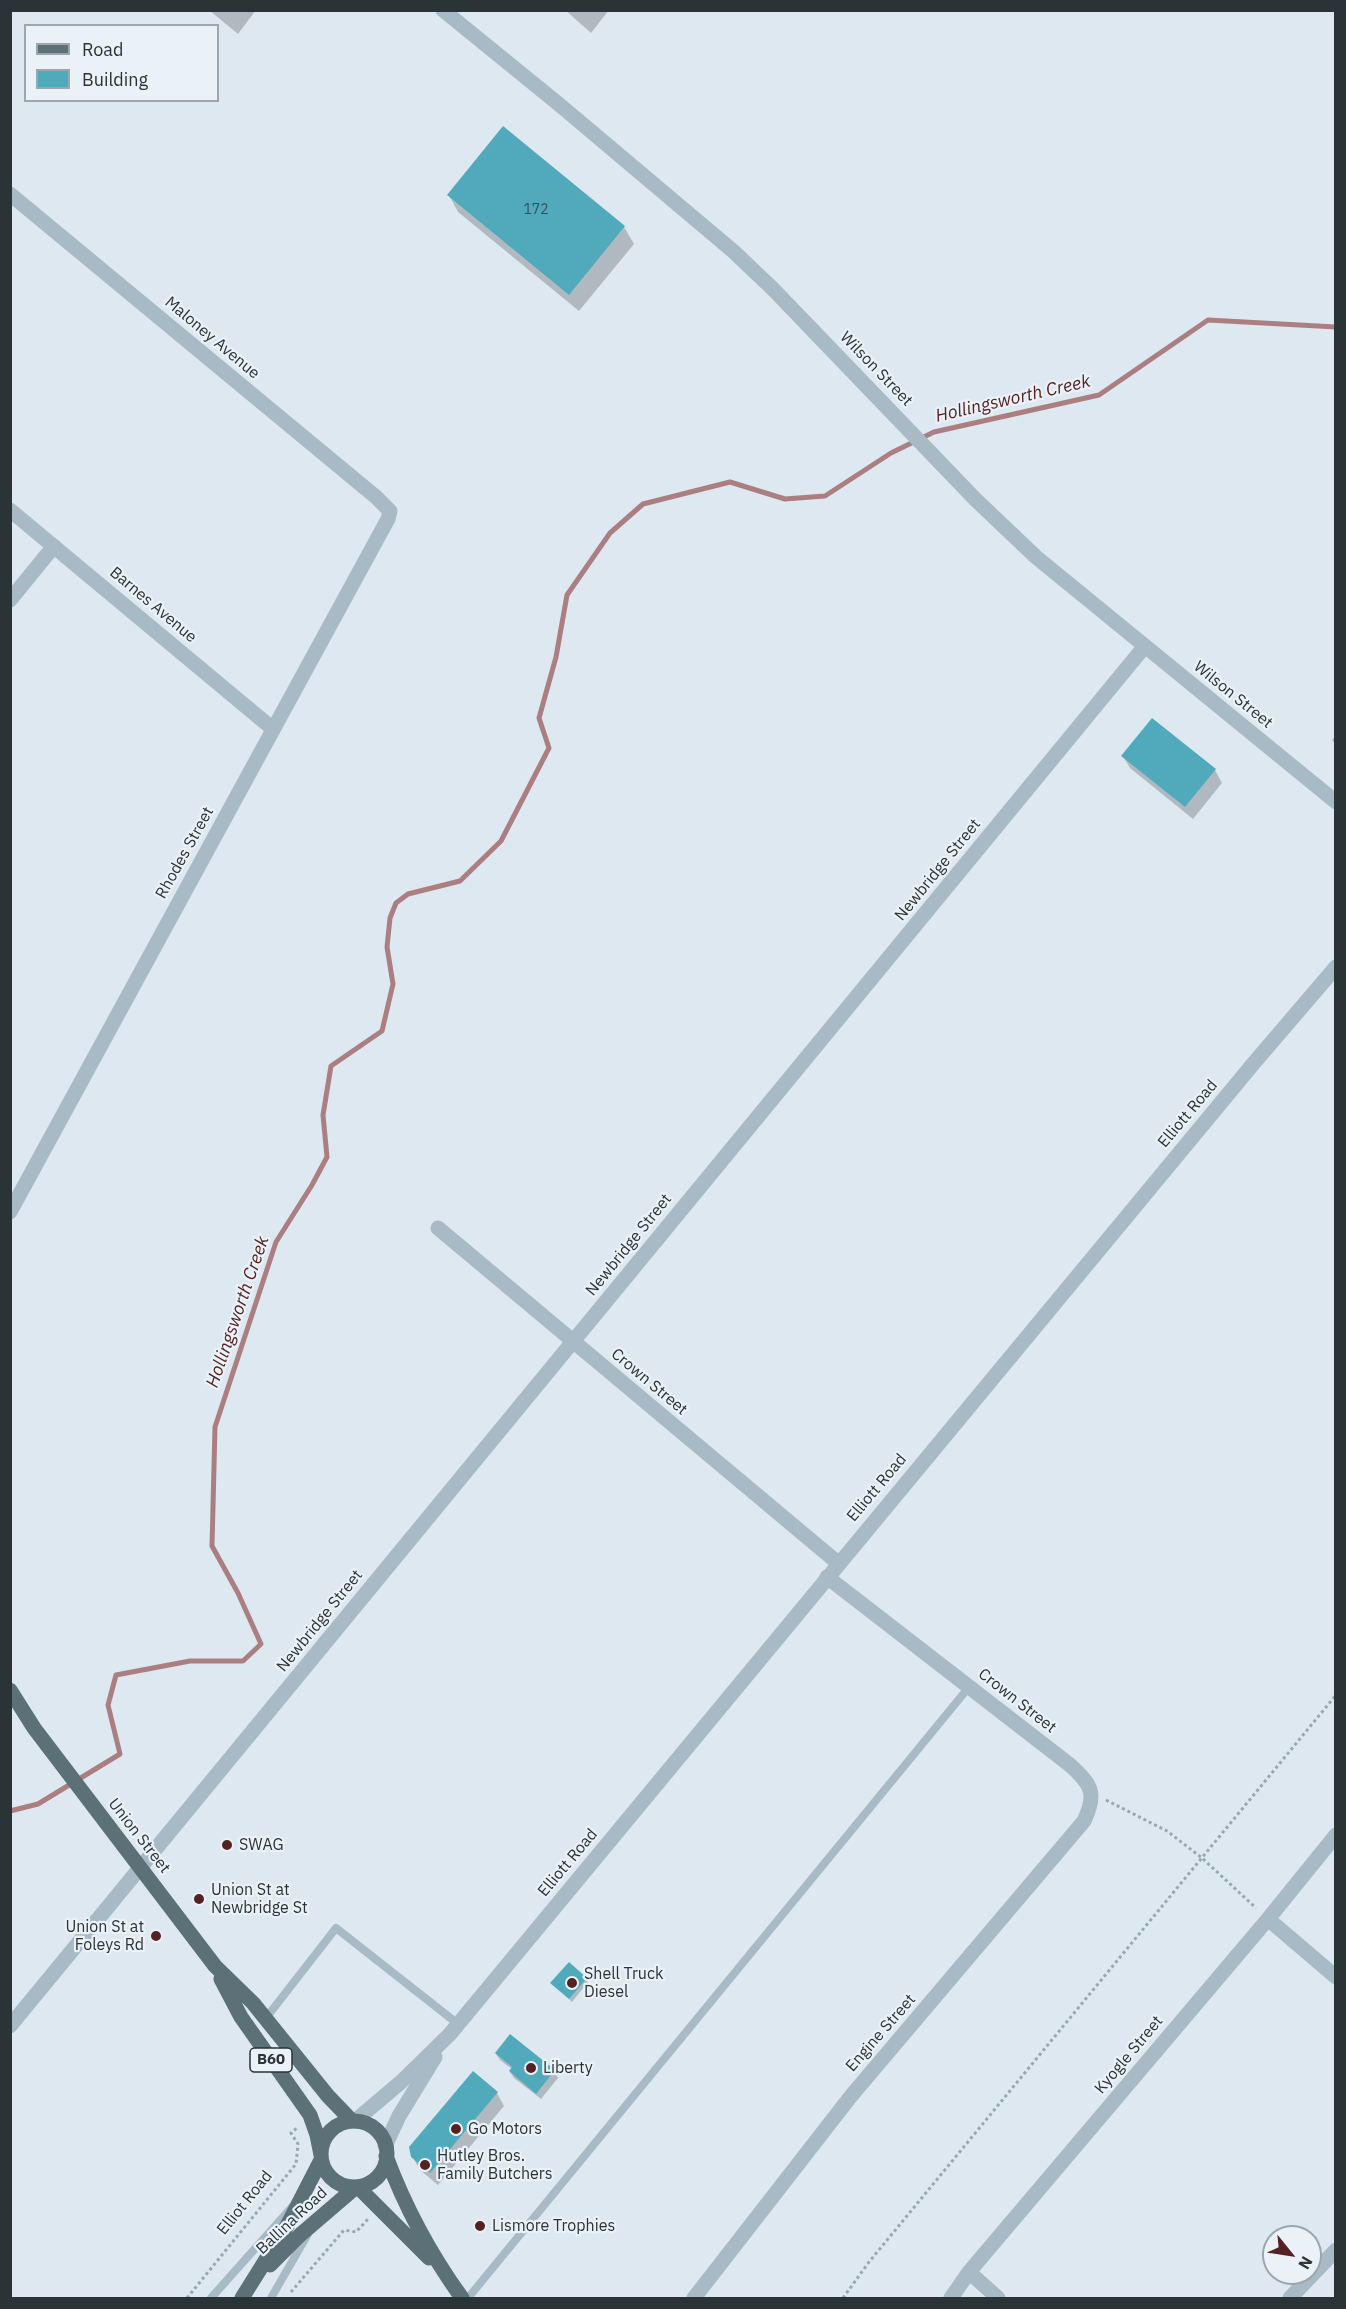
<!DOCTYPE html>
<style>
body{margin:0}
#map{position:relative;width:1346px;height:2309px;overflow:hidden;background:#dee8f1;font-family:"IBM Plex Sans",sans-serif}
canvas{display:block}
.frame{position:absolute;inset:0;border:12px solid #2a3336;pointer-events:none}
.legend{position:absolute;left:24px;top:24px;width:195px;height:78px;box-sizing:border-box;background:#eaf2f8;border:2px solid #9da6aa;margin:0;padding:8px 10px;list-style:none;font-size:18px;color:#2a3336}
.legend li{display:flex;align-items:center;gap:12px;height:30px}
.legend b{width:30px;border:2px solid #9da6aa}
.north{position:absolute;left:1262px;top:2225px;width:60px;height:60px;box-sizing:border-box;background:#eaf2f8;border:2px solid #9da6aa;border-radius:50%;rotate:120deg;font-size:16px;font-weight:700;line-height:24px;text-align:center;color:#2a3336}
.north::after{content:'';display:block;margin:auto;width:21px;height:27px;background:#542223;clip-path:polygon(50% 0,100% 100%,50% 72%,0 100%)}
</style>
<div id="map">
<canvas width="1346" height="2309"></canvas>
<div class="frame"></div>
<ul class="legend">
<li><b style="height:8px;background:#5c7077"></b>Road</li>
<li><b style="height:16px;background:#51aabc"></b>Building</li>
</ul>
<div class="north">N</div>
</div>
<script>
const ctx = document.querySelector('canvas').getContext('2d');
ctx.lineJoin = 'round';
function fillPath(path, color) { ctx.fillStyle = color; ctx.fill(path, 'evenodd'); }
function trace(path, color, width, dash) { ctx.strokeStyle = color; ctx.lineWidth = width; ctx.lineCap = dash ? 'butt' : 'round'; ctx.setLineDash(dash || []); ctx.stroke(path); }
function write(font, color, halo, rows, align = 'center') {
  ctx.font = font + ' "IBM Plex Sans",sans-serif'; ctx.lineWidth = 4.5; ctx.setLineDash([]); ctx.textBaseline = 'middle'; ctx.strokeStyle = halo; ctx.fillStyle = color; for (const [text, x, y, turn = 0] of rows) {
    ctx.save(); ctx.translate(x, y); ctx.rotate((+turn || 0) * Math.PI / 180); ctx.textAlign = isNaN(turn) ? turn : align; if (halo) ctx.strokeText(text, 0, 0); ctx.fillText(text, 0, 0); ctx.restore();
  }
}
fillPath(new Path2D(`
 M209 10H256L238 34Z
 M565 10H609L591 33Z
 M503 128 624 227 634 244 579 311 458 212 449 195Z
 M1336 735V746L1332 740Z
 M1123 756 1215 770 1222 783 1193 819 1130 768Z
 M586 1979 588 1982 572 2002 552 1983Z
 M510 2036 554 2071 558 2078 541 2099 514 2078 510 2072 512 2069 500 2060 496 2054Z
 M497 2093 504 2106 438 2185 420 2170 412 2156Z`), '#0003');
trace(new Path2D(`
 M10 1811 38 1804 120 1754 108 1705 116 1675 190 1661H243L261 1644 238 1593 212 1546 215 1427 276 1242 312 1185 327 1157 323 1115 331 1066 382 1031 393 984 387 947 390 918 396 903 408 894 460 881 501 841 549 748 539 718 556 657 567 595 610 533 643 504 730 482 785 499 825 496 891 453 934 432 1099 395 1208 320 1336 327`), '#ab7f81', 5);
fillPath(new Path2D(`
 M503 126 625 226 569 295 447 195Z
 M1152 718 1216 769 1185 807 1121 756Z
 M569 1962 587 1978 569 1999 550 1983Z
 M510 2034 555 2070 536 2094 509 2071 512 2067 495 2053Z
 M473 2071 498 2092 430 2173 411 2157 409 2147Z`), '#51aabc');
trace(new Path2D(`
 M1106 1800 1167 1831 1202 1858 1256 1908
 M291 2292 344 2230 356 2232 369 2218
 M187 2298 296 2164 298 2144 291 2133 298 2127
 M843 2298 869 2262 1336 1695`), '#95a9b4', 3, [3, 3]);
trace(new Path2D(`
 M266 2018 336 1928 458 2024
 M211 2298 292 2207
 M271 2298 308 2234
 M468 2298 969 1687`), '#a8bac5', 8);
trace(new Path2D(`
 M10 194 376 497 390 511 388 519 10 1212
 M10 510 273 729
 M10 600 54 546
 M438 1228 838 1563
 M1268 1919 1336 1977
 M10 2026 1145 646
 M969 2272 998 2298
 M694 2298 851 2096 1084 1821C1097 1794 1092 1785 1070 1765L827 1577
 M951 2298 969 2272 1268 1919 1336 1835
 M1290 2298 1336 2250`), '#a8bac5', 15);
trace(new Path2D(`
 M443 10 561 106 733 251 773 289 975 499 1036 557 1336 802
 M355 2121 401 2082 450 2034 1253 1064 1336 967
 M385 2146 399 2116 435 2057`), '#a8bac5', 15);
trace(new Path2D(`
 M10 1690 34 1728 215 1966 253 2003 328 2096 352 2121
 M221 1979 241 2017 310 2115 317 2135 321 2155
 M321 2154a33 33 0 1 1 66 0a33 33 0 1 1-66 0Z
 M386 2156C405 2207 431 2255 462 2298
 M358 2187 429 2258
 M270 2265 300 2235 356 2187
 M242 2298 287 2226 321 2160`), '#5c7077', 15);
for (const [x, y, r, color] of [
 [227,1845,6,"#542223"],
 [199,1899,6,"#542223"],
 [156,1936,6,"#542223"],
 [572,1983,6,"#542223"],
 [531,2068,6,"#542223"],
 [456,2129,6,"#542223"],
 [425,2165,6,"#542223"],
 [480,2226,6,"#542223"]
]) { const dot = new Path2D(); dot.arc(x, y, r, 0, 2 * Math.PI); ctx.fillStyle = color; ctx.fill(dot); trace(dot, '#eaf2f8', 2); }
write('14px', '#345158', null, [
 ["172",536,210]
]);
for (const [x, y, w] of [
 [271,2060,42]
]) { const box = new Path2D(); box.roundRect(x - w / 2, y - 12, w, 24, 4.5); ctx.fillStyle = '#eaf2f8'; ctx.fill(box); trace(box, '#2a3336', 1.5); }
write('bold 15px', '#2a3336', null, [
 ["B60",271,2060]
]);
write('16px', '#2a3336', '#eaf2f8', [
 ["Maloney Avenue",212,338,40],
 ["Wilson Street",876,369,46],
 ["Barnes Avenue",153,605,40],
 ["Wilson Street",1233,695,39],
 ["Rhodes Street",185,853,-61],
 ["Newbridge Street",938,870,-51],
 ["Elliott Road",1188,1114,-50],
 ["Newbridge Street",629,1245,-51],
 ["Crown Street",649,1382,40],
 ["Elliott Road",877,1488,-50],
 ["Newbridge Street",320,1621,-51],
 ["Crown Street",1017,1701,38],
 ["Union Street",139,1836,52],
 ["Elliott Road",568,1863,-50],
 ["Engine Street",881,2033,-49],
 ["Kyogle Street",1129,2055,-50],
 ["Elliot Road",245,2203,-51],
 ["Ballina Road",292,2221,-43]
]);
write('16px', '#2a3336', '#eaf2f8', [
 ["SWAG",239,1845],
 ["Union St at",211,1890],
 ["Newbridge St",211,1908],
 ["Union St at",144,1927,"right"],
 ["Foleys Rd",144,1945,"right"],
 ["Shell Truck",584,1974],
 ["Diesel",584,1992],
 ["Liberty",543,2068],
 ["Go Motors",468,2129],
 ["Hutley Bros.",437,2156],
 ["Family Butchers",437,2174],
 ["Lismore Trophies",492,2226]
], 'left');
write('italic 18px', '#542223', '#eaf2f8', [
 ["Hollingsworth Creek",1013,399,-13],
 ["Hollingsworth Creek",238,1312,-71]
]);
</script>
